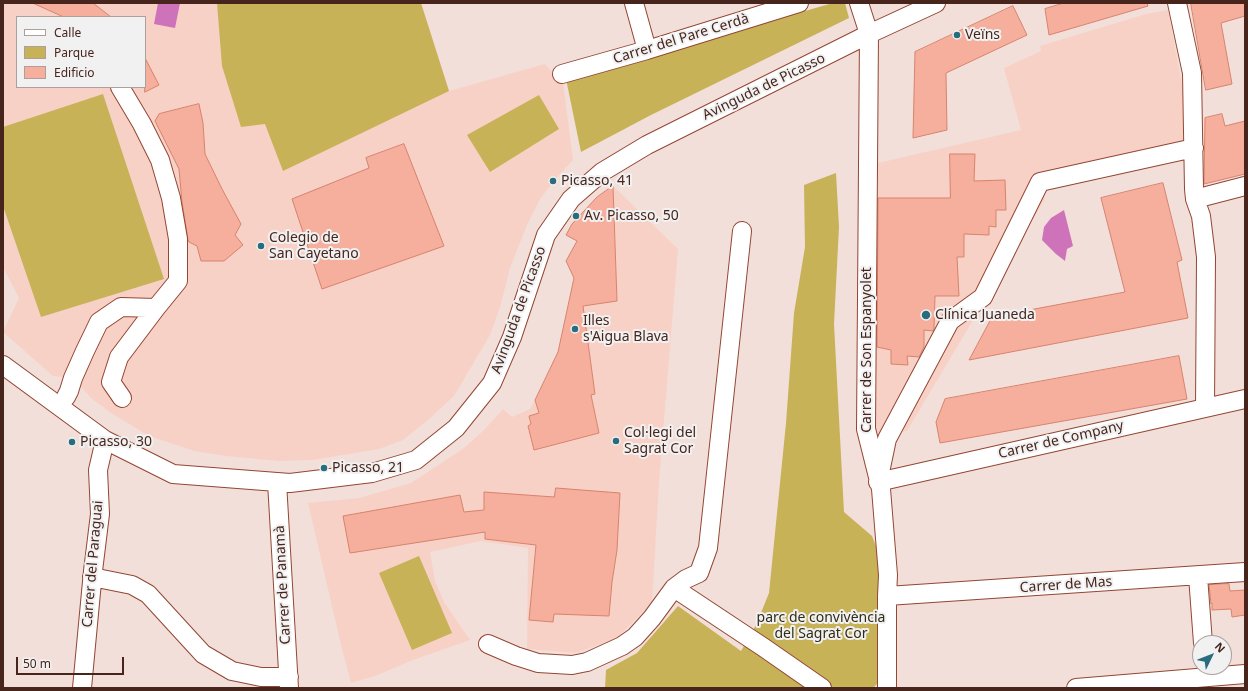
<!DOCTYPE html>
<meta charset="utf-8">
<style>
body{margin:0}
#map{position:relative;width:1248px;height:691px;overflow:hidden;background:#f2dfda;font-family:"Noto Sans",sans-serif}
canvas{display:block}
.frame{position:absolute;inset:0;border:4px solid #47251c;pointer-events:none}
.legend{position:absolute;left:16px;top:16px;width:130px;height:72px;box-sizing:border-box;background:#f1f1f1;border:1px solid #ad9f9c;margin:0;padding:5px 7px;list-style:none;font-size:12px;color:#47251c}
.legend li{display:flex;align-items:center;gap:8px;height:20px}
.legend b{width:20px;border:1px solid #ad9f9c}
.north{position:absolute;left:1192px;top:635px;width:40px;height:40px;box-sizing:border-box;background:#f1f1f1;border:1px solid #ad9f9c;border-radius:50%;rotate:47deg;font-size:11px;font-weight:700;line-height:16px;text-align:center;color:#47251c}
.north::after{content:'';display:block;margin:auto;width:14px;height:18px;background:#286d7d;clip-path:polygon(50% 0,100% 100%,50% 72%,0 100%)}
.scale{position:absolute;left:16px;top:657px;width:108px;height:18px;box-sizing:border-box;border:2px solid #47251c;border-top:0;padding-left:5px;font-size:12px;line-height:14px;white-space:nowrap;color:#47251c;-webkit-text-stroke:3px #f1f1f1;paint-order:stroke}
</style>
<div id="map">
<canvas width="1248" height="691"></canvas>
<div class="frame"></div>
<ul class="legend">
<li><b style="height:5px;background:#fff"></b>Calle</li>
<li><b style="height:11px;background:#c8b257"></b>Parque</li>
<li><b style="height:11px;background:#f5af9c"></b>Edificio</li>
</ul>
<div class="north">N</div>
<div class="scale">50 m</div>
</div>
<script>
const ctx = document.querySelector('canvas').getContext('2d');
ctx.lineJoin = 'round';
function fillPath(path, color) { ctx.fillStyle = color; ctx.fill(path, 'evenodd'); }
function trace(path, color, width, dash) { ctx.strokeStyle = color; ctx.lineWidth = width; ctx.lineCap = dash ? 'butt' : 'round'; ctx.setLineDash(dash || []); ctx.stroke(path); }
function write(font, color, halo, rows, align = 'center') {
  ctx.font = font + ' "Noto Sans",sans-serif'; ctx.lineWidth = 4; ctx.setLineDash([]); ctx.textBaseline = 'middle'; ctx.strokeStyle = halo; ctx.fillStyle = color; for (const [text, x, y, turn = 0] of rows) {
    ctx.save(); ctx.translate(x, y); ctx.rotate((+turn || 0) * Math.PI / 180); ctx.textAlign = isNaN(turn) ? turn : align; if (halo) ctx.strokeText(text, 0, 0); ctx.fillText(text, 0, 0); ctx.restore();
  }
}
fillPath(new Path2D(`
 M3 3H421L449 91 545 64 552 72 562 74 573 160 558 176 540 199 527 225 510 268 500 307 490 335 454 396 428 420 403 440 379 449 313 460 278 461 226 456 194 451 149 436 111 413 91 398 73 378 53 376 3 332 19 298 3 267ZM17 17H145V87H17Z
 M1168 10 1184 95 1183 155 1043 185 1045 199 907 431 874 433 878 163 1021 130 1004 68 1041 51 1040 46 1146 14Z
 M613 186 678 249 659 482 652 603 617 638 576 653 527 649 528 548 481 541 430 552 435 581 444 602 470 640 413 660 375 676 351 683 341 645 308 503 359 498 411 483 464 448 484 430 503 409 512 417 530 409 535 400 539 413 529 416 531 424 528 426 534 450 599 433 591 395 595 393 583 306 617 301Z`), '#f8d1c6');
fillPath(new Path2D(`
 M217 3H421L449 91 283 171 265 124 241 127 222 66Z
 M833 3H845L849 18 651 115 581 152 566 79Z
 M103 94 164 279 41 317 3 206V127Z
 M539 95 559 129 490 172 467 135Z
 M836 173 839 227 834 324 844 512 872 536 881 559 880 681 873 688H605L606 670 637 653 678 606 741 651 756 625 769 593 786 423 794 313 805 247 804 185Z
 M419 556 452 633 412 650 379 573Z`), '#c8b257');
fillPath(new Path2D(`
 M158 3H180L175 28 154 24Z
 M1064 210 1073 246 1067 249 1065 261 1056 254 1042 240 1044 227 1051 218Z`), '#ce72ba');
const building = new Path2D(`
 M33 3H93L111 17H64Z
 M1064 3H1147L1148 6 1049 35 1045 9Z
 M1191 3H1245V16L1221 23 1232 84 1206 90Z
 M1013 6 1027 35 946 73 947 130 913 138 915 52Z
 M145 58 159 85 145 92Z
 M199 104 203 123 205 154 222 189 241 224 235 235 243 245 224 261H201L197 246 189 242 188 240 182 202 179 169 155 121 159 114Z
 M1222 114 1225 126 1245 121V174L1204 184 1205 118Z
 M404 144 444 246 322 289 292 199 369 168 366 158Z
 M950 154H975L974 181 1005 180 1006 210H996V227L989 226V235L964 234V257H957L959 296H935L934 328 933 331 924 330V347L919 357 907 356 908 365 891 364V350L877 347 878 198H950Z
 M1163 183 1182 260 1177 262 1188 318 969 360 992 317 1125 292 1101 198Z
 M613 186 617 301 583 306 595 394 591 395 599 433 534 450 528 426 531 424 529 416 539 413 535 400 558 352 574 278 566 261 577 241 566 235 572 224 597 197Z
 M1179 356 1187 399 940 443 936 422 945 399Z
 M556 488 620 493 617 550 612 582 609 616 554 614 553 622 529 620 536 545 485 539V532L350 553 343 516 460 495 464 512 484 510V492L554 497Z
 M1229 584 1230 591 1245 590V615L1232 617 1231 609 1212 610V603L1211 604 1209 585Z`);
fillPath(building, '#f5af9c');
trace(building, '#d7836d', 1);
const minor = new Path2D(`
 M634 3 647 50
 M859 3 869 34 866 429 881 489 888 575 887 596V688
 M1177 3 1192 73 1194 189 1195 199 1201 216 1206 257 1205 407
 M562 74 647 50 799 3
 M1194 148 1040 182 983 297 950 321 887 439 878 482 1245 399
 M1195 199 1245 186
 M3 365 105 440 173 474 290 483 372 473 416 460 456 428 492 383 512 337 546 235 571 199 602 172 647 145 869 34 936 3
 M66 397 69 391 73 378 85 351 99 322 121 307 156 308 178 281V239L171 198 160 160 142 124 120 87
 M122 398 111 382 119 357 156 308
 M277 482 289 688
 M1198 576 1203 643
 M92 577 132 585 148 594 203 654 232 671 261 677H289
 M674 588 763 647 822 688
 M887 596 1245 572
 M488 644 516 656 538 663 572 665 587 662 622 646 635 637 652 618 674 588 686 579 699 573 708 548 742 231
 M82 688 93 571 100 514 98 470 105 440
 M1076 688 1245 674`);
trace(minor, '#934632', 20);
trace(minor, '#fff', 18);
for (const [x, y, r, color] of [
 [957,35,4,"#286d7d"],
 [553,181,4,"#286d7d"],
 [576,216,4,"#286d7d"],
 [261,246,4,"#286d7d"],
 [926,315,5,"#286d7d"],
 [575,329,4,"#286d7d"],
 [616,441,4,"#286d7d"],
 [72,442,4,"#286d7d"],
 [324,468,4,"#286d7d"]
]) { const dot = new Path2D(); dot.arc(x, y, r, 0, 2 * Math.PI); ctx.fillStyle = color; ctx.fill(dot); trace(dot, '#f1f1f1', 1.5); }
write('14px', '#47251c', '#f1f1f1', [
 ["Veïns",965,35],
 ["Picasso, 41",561,181],
 ["Av. Picasso, 50",584,216],
 ["Colegio de",269,238],
 ["San Cayetano",269,254],
 ["Clínica Juaneda",935,315],
 ["Illes",583,321],
 ["s'Aigua Blava",583,337],
 ["Col·legi del",624,433],
 ["Sagrat Cor",624,449],
 ["Picasso, 30",80,442],
 ["Picasso, 21",332,468]
], 'left');
write('14px', '#47251c', '#f1f1f1', [
 ["Carrer del Pare Cerdà",681,39,-17],
 ["Avinguda de Picasso",764,87,-26],
 ["Avinguda de Picasso",519,310,-70],
 ["Carrer de Son Espanyolet",867,350,-90],
 ["Carrer de Company",1061,440,-13],
 ["Carrer del Paraguai",93,564,-85],
 ["Carrer de Panamà",283,585,-93],
 ["Carrer de Mas",1066,585,-4]
]);
write('14px', '#312c17', '#f1f1f1', [
 ["parc de convivència",821,618],
 ["del Sagrat Cor",821,634]
]);
</script>
